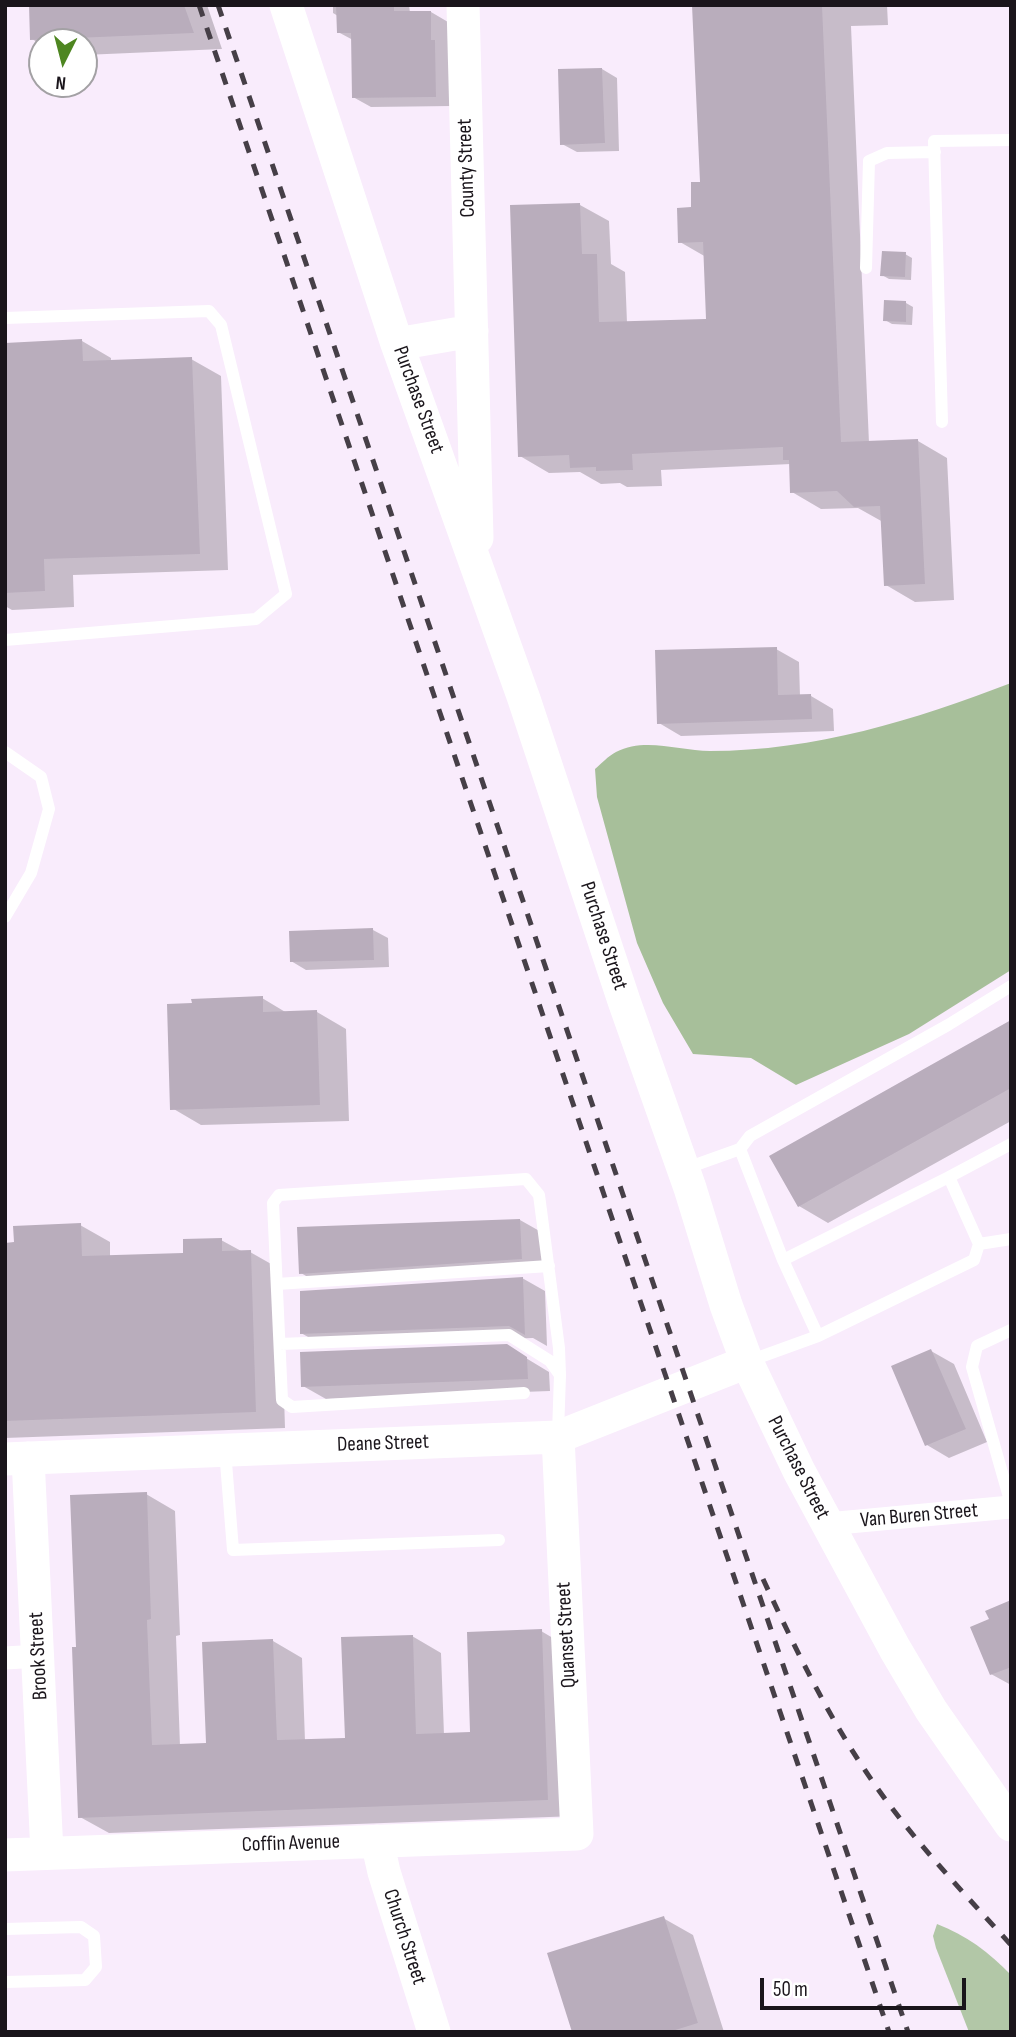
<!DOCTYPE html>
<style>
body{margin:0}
#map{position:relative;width:1016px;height:2037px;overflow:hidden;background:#f9ecfc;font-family:"Sofia Sans Condensed",sans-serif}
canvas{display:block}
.frame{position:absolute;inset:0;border:7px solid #1a151b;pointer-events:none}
.north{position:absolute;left:28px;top:28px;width:70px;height:70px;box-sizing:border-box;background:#fff;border:2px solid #a3a1a4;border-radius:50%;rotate:186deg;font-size:19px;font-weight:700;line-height:28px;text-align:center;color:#1a151b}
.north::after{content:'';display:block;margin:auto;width:24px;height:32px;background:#4e8621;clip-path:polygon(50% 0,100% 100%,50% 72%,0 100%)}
.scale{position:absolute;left:760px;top:1978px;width:206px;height:32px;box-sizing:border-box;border:4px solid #1a151b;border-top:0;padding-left:9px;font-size:21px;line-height:24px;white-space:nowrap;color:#1a151b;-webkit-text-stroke:5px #fff;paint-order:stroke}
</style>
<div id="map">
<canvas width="1016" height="2037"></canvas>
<div class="frame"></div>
<div class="north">N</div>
<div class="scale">50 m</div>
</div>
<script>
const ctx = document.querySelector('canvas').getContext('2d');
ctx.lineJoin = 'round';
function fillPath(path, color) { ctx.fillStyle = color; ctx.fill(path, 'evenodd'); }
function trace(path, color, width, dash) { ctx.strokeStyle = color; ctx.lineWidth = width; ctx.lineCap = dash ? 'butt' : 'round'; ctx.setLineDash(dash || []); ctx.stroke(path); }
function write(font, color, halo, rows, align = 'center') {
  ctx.font = font + ' "Sofia Sans Condensed",sans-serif'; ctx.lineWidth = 6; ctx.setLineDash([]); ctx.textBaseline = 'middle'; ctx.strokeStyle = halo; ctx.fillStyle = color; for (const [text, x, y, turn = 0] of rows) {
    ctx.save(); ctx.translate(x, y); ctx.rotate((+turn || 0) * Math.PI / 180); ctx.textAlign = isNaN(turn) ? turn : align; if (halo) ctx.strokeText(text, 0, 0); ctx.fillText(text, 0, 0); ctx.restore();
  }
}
fillPath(new Path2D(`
 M937 1924C966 1935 989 1952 1011 1975V2032H969L936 1948 933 1936Z`), '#b2c7a7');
fillPath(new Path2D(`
 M1011 683V970L909 1034 796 1085 751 1058 693 1054 663 1003 637 943 597 797 595 769C601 764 608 756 616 752 645 737 680 751 710 751 814 751 915 720 1011 683Z`), '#a7bf9a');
fillPath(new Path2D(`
 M31 5H207L222 49 84 55V42H42V45L32 39Z
 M333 5H409L410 13 431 12 448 22 452 106 371 107 353 97V40L338 32V16L333 13Z
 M694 5H887L888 25 851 26 869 443 918 441 947 458 954 600 915 602 886 585 883 522 858 508 821 509 792 492 791 464 661 470 662 486 627 487 620 483 601 484 580 472 549 473 520 456 580 205 609 221 611 264 625 272 627 323 708 321 706 257 680 242 702 183Z
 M602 69 617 78 619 151 577 152 562 144Z
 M905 254 912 258 911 280 889 279 882 275Z
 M906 303 913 307 912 325 892 324 885 320Z
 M82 341 111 358V362L191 359 221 376 228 570 73 575 74 607 12 610 5 606V344Z
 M776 649 799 662 800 696H811L833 709 834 731 681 736 659 723Z
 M373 930 388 938 389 967 306 970 291 961Z
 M262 998 287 1013 317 1012 346 1029 349 1121 201 1125 172 1108Z
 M1011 1022V1121L828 1223 799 1206Z
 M520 1220 543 1233 544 1271 323 1286 301 1273Z
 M80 1225 110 1242V1257L185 1254 221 1240 243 1252H250L280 1269 285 1428 5 1438V1245Z
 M522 1278 545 1291 547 1346 533 1338 324 1346 301 1333Z
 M506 1346 549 1372 550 1391 326 1399 303 1386Z
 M931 1351 954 1364 987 1442 949 1458 927 1445Z
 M146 1494 175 1511 180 1635 176 1636 180 1746 207 1745 273 1641 302 1658 305 1741 347 1739 412 1636 441 1653 444 1735 472 1734 541 1631 570 1648 577 1816 109 1833 80 1817 78 1649Z
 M1011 1602V1685L991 1674V1620Z
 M663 1918 693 1935 724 2032H574Z`), '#0003');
fillPath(new Path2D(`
 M29 5H184L194 33 30 40Z
 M336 5H394V11H431V40H435L436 97 352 98 351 33H337Z
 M692 5H822L841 442 918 439 925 584 884 586 880 506 854 507 837 491 790 493 789 460H783V447L632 454 633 470 596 471V467L570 468 569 455 518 457 510 205 580 203 582 254H597L599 322 706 319 703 242 678 243 677 208 691 207V182H700Z
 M602 68 605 143 560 145 558 69Z
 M882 251 906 252 905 277 880 276Z
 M884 300 906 301V322L883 321Z
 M82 339 83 361 192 357 200 554 44 559 45 591 5 593V343Z
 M777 647 778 695 811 694 812 719 657 724 655 650Z
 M373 928 374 960 290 962 289 931Z
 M263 996V1012L317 1010 320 1105 170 1110 167 1004 192 1003 191 999Z
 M1011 1020V1088L798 1207 769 1156Z
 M520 1219 522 1259 299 1274 297 1227Z
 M81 1223 82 1256 183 1253V1239L222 1238V1251L251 1250 256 1412 5 1421V1243L14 1242 13 1226Z
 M523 1277 525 1335 509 1326 300 1334V1291Z
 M507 1344 527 1357 528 1379 301 1387 300 1352Z
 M931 1349 966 1429 925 1446 891 1366Z
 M147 1492 151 1619 147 1620 152 1745 206 1743 202 1642 273 1639 277 1740 345 1738 341 1637 413 1635 416 1734 470 1732 467 1632 542 1629 548 1800 78 1818 72 1647H76L70 1495Z
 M1011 1600V1671L1009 1668 990 1675 970 1627 989 1619 985 1611Z
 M664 1916 698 2023 669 2032H572L547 1953Z`), '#b9adbc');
trace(new Path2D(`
 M866 268 869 161 887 153 935 152
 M5 318 209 311 221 325 286 594 256 619 5 640
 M942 422 934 141 1011 140
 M5 752 41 777 49 809 31 873 5 917
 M740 1149 783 1260 818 1336 974 1260 979 1244 949 1177 1011 1144
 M684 1169 740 1149 750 1136 948 1025 1011 986
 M979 1244 1011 1239
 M783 1260 949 1177
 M277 1284 549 1266
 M1011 1330 977 1346 972 1367 1011 1504
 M280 1344 509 1335 550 1361 560 1375 558 1433
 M749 1361 818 1336
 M524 1393 292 1407 282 1400 273 1203 279 1195 526 1179 539 1195 559 1348 560 1375
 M225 1450 233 1550 499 1540
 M5 1929 81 1927 94 1936 96 1967 85 1980 5 1982`), '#fff', 12);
trace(new Path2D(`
 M827 1524 1011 1507
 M5 1658 39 1656`), '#fff', 23);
trace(new Path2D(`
 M286 5 397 344 524 699 624 1001 690 1188 726 1305 747 1362 799 1471 895 1649 931 1710 1011 1825
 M463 5 477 538
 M397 344 472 331
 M28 1458 47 1853
 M5 1459 558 1437 747 1362
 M377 1841 384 1872 434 2032
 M5 1855 577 1834 558 1437`), '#fff', 33);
trace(new Path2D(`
 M199 5 889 2032
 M218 5 908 2032
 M763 1579C795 1648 829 1719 873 1782 913 1840 963 1892 1011 1945`), '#463f47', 5, [12, 12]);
write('21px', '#1a151b', '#fff', [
 ["County Street",467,168,-92],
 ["Purchase Street",418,400,70],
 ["Purchase Street",603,936,72],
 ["Deane Street",383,1444,-2],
 ["Purchase Street",798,1468,63],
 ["Van Buren Street",919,1516,-5],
 ["Quanset Street",567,1635,-93],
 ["Brook Street",39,1656,-93],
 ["Coffin Avenue",291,1844,-2],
 ["Church Street",404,1937,72]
]);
</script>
